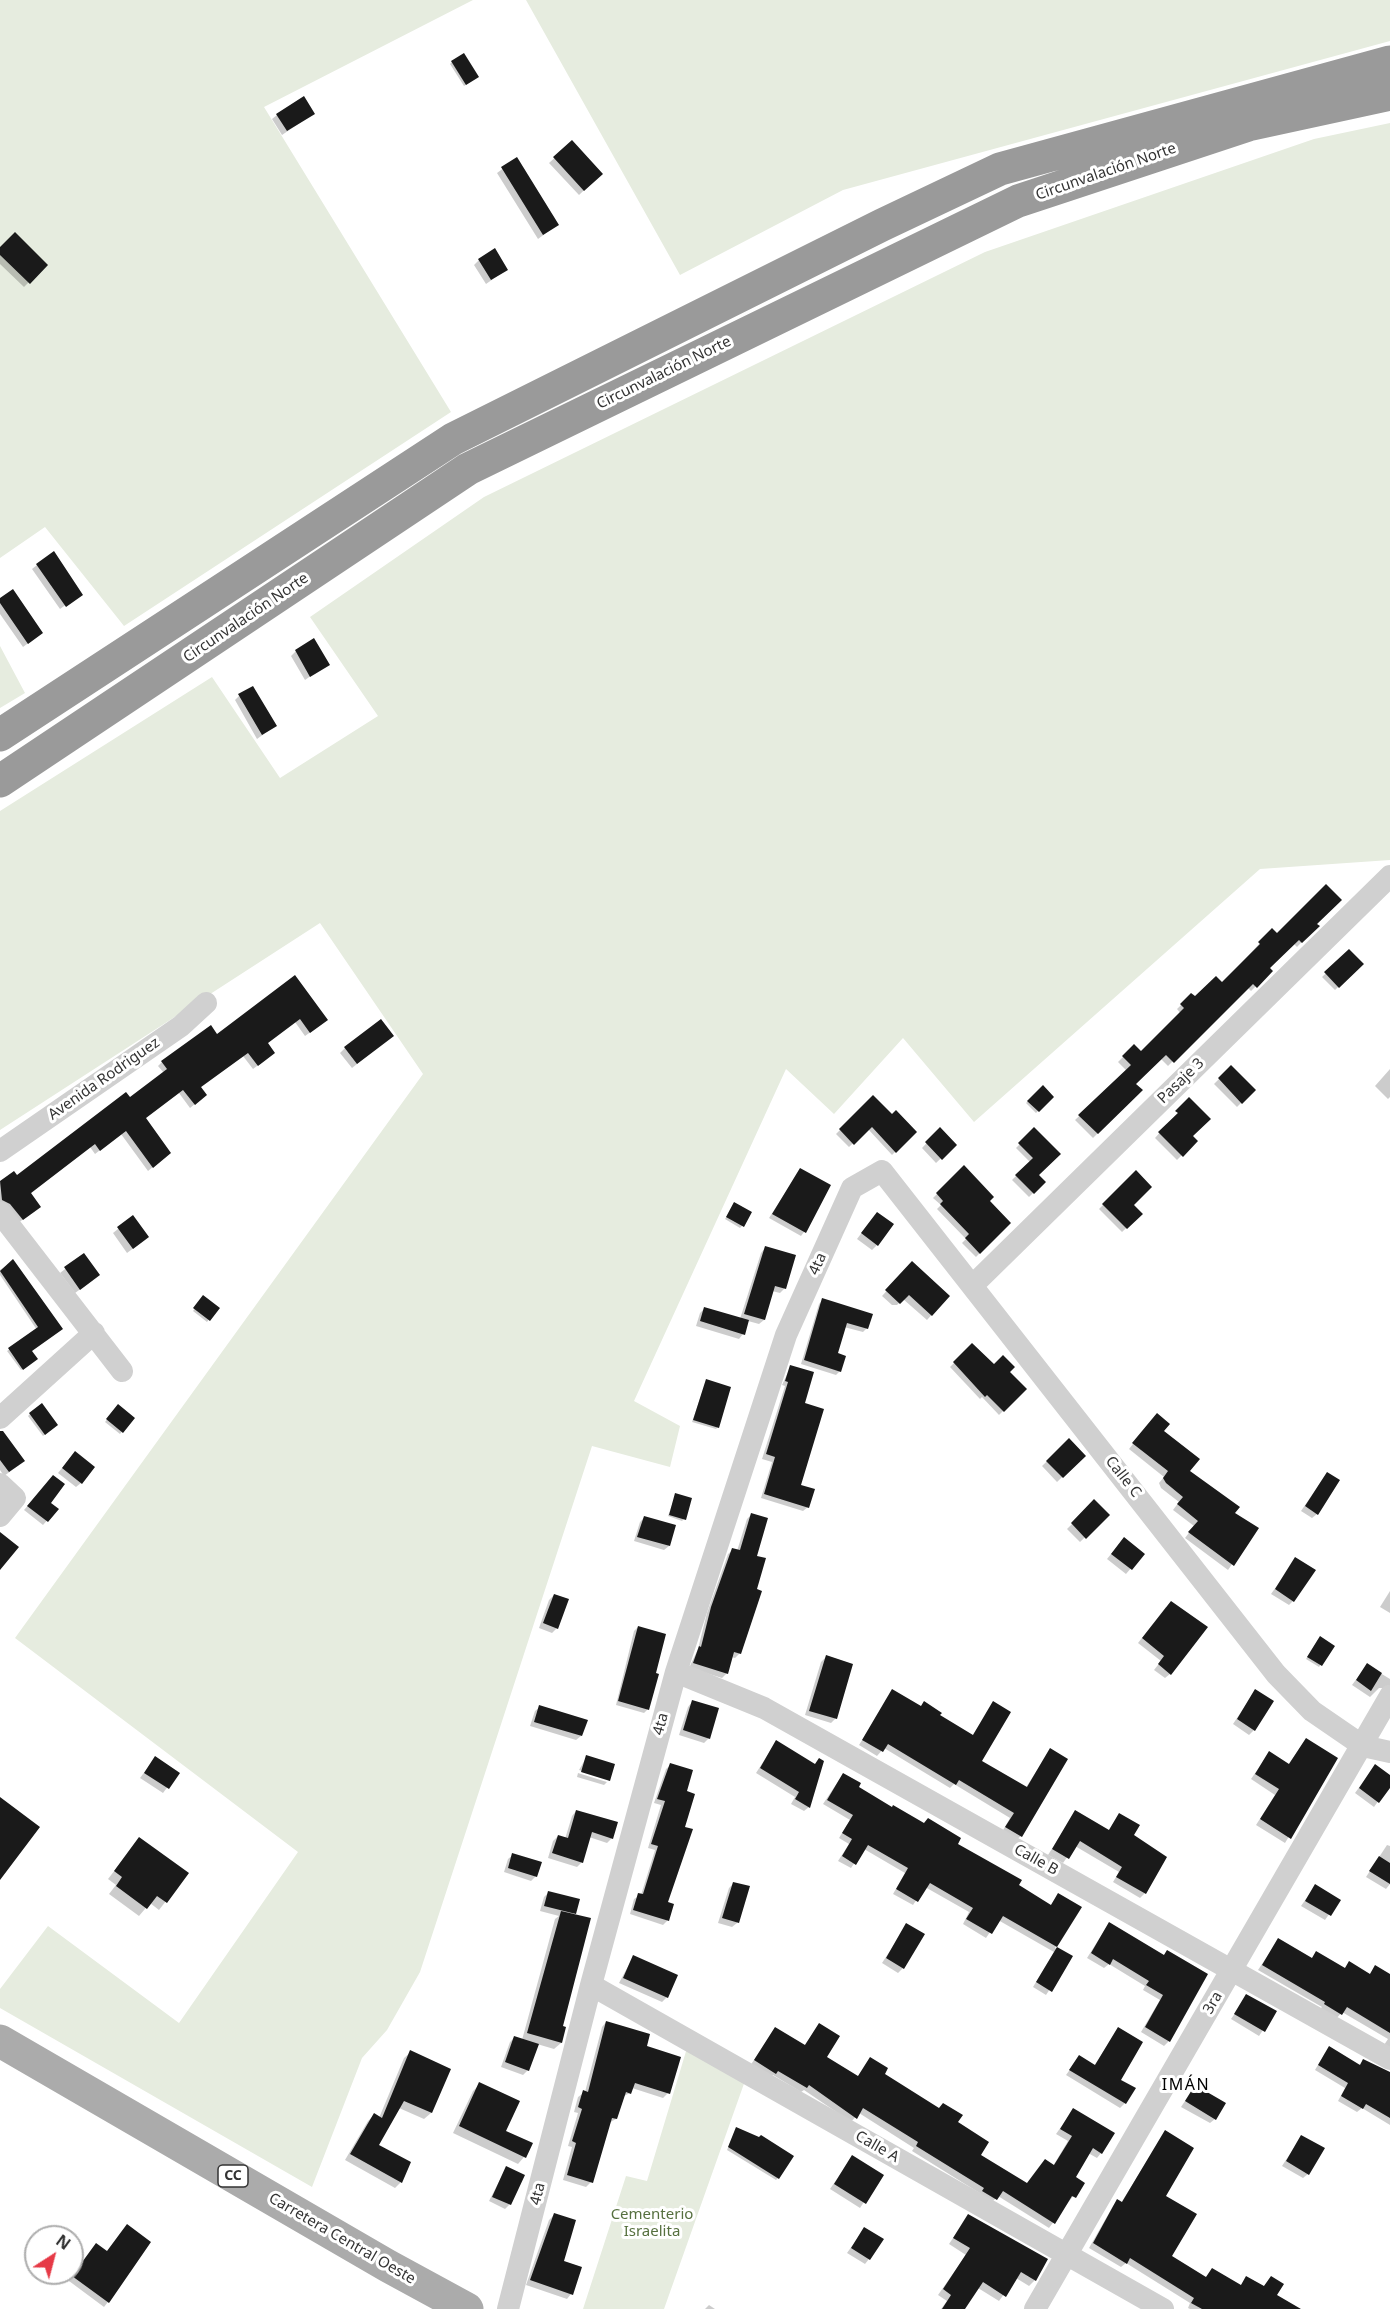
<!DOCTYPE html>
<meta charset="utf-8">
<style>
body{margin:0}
#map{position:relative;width:1390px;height:2309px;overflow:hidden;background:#fff;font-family:"Noto Sans",sans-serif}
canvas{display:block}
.north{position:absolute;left:24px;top:2225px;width:60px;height:60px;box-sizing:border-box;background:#fff;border:2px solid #adadad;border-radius:50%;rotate:36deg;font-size:16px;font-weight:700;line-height:24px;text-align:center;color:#333}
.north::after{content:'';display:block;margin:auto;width:21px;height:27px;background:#e63946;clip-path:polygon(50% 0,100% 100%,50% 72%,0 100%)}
</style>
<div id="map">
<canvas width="1390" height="2309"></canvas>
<div class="north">N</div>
</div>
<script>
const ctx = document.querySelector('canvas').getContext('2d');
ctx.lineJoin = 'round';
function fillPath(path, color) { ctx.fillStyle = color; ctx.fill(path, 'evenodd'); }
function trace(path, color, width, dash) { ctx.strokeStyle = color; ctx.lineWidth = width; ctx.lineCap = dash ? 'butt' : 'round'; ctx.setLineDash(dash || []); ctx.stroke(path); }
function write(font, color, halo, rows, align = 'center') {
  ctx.font = font + ' "Noto Sans",sans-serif'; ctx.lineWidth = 6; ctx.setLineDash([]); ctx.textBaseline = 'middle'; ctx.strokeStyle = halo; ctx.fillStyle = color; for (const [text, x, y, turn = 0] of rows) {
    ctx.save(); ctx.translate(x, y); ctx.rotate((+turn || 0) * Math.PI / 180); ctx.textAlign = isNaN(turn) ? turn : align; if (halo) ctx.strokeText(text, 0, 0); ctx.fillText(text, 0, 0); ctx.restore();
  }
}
fillPath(new Path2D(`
 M0 0H473L264 107 451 412 124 626 45 527 0 558Z
 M526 0H1390V41L843 190 680 275Z
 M1390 123V860L1260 869 974 1122 903 1038 834 1114 786 1069 634 1401 680 1426 670 1467 592 1446 420 1972 387 2030 362 2058 312 2187 0 2008V1989L48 1926 179 2023 298 1852 15 1638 423 1074 320 923 0 1130V811L212 677 280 778 378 716 310 617 484 497 985 252 1314 139Z
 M0 646 25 693 0 708Z
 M687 2048 746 2078 664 2309H583L626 2176 647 2181Z`), '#e6ecdf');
fillPath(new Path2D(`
 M452 62 475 79 464 86 450 64Z
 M313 114 282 135 272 119 277 115Z
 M572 142 601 174 579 195 549 163Z
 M516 159 557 225 538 239 497 173Z
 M0 249 46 265 24 287 0 264Z
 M479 260 506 270 486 284 474 265Z
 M37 565 78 596 60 609 32 569Z
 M0 600 42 633 23 647 0 614Z
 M296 651 328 664 305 680 291 656Z
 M239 696 275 726 257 739 235 700Z
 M1315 924 1317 926 1297 947 1293 943 1268 968 1266 976 1251 991 1247 987 1168 1066 1160 1058 1134 1084 1141 1090 1093 1138 1075 1120 1127 1071 1118 1062 1134 1046 1141 1053 1181 1014 1177 1009 1191 995 1195 998 1222 984 1272 930 1277 935Z
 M1349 951 1362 964 1335 990 1322 977Z
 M294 977 322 1024 305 1036 295 1022 266 1044 269 1057 253 1069 243 1056 200 1088 201 1099 190 1108 179 1093 144 1119 165 1157 148 1171 121 1134 95 1154 90 1147 30 1194 35 1211 18 1223 0 1206V1183L14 1173 17 1177 130 1099 164 1073 158 1066 162 1062 217 1036Z
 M392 1036 352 1068 340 1053 345 1048Z
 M1231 1067 1254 1090 1237 1107 1214 1084Z
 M1390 1069V1097L1388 1099 1375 1086Z
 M1043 1087 1052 1097 1036 1113 1026 1103Z
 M873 1097 892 1116 915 1132 892 1155 868 1129 849 1147 836 1134Z
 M1189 1100 1191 1136 1196 1141 1177 1160 1155 1138Z
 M940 1129 955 1145 936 1163 922 1148Z
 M1034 1130 1037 1175 1044 1182 1029 1197 1012 1180 1030 1162 1016 1148Z
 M964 1167 988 1201 1009 1223 976 1257 962 1243 966 1239 937 1209 941 1205 933 1198Z
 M800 1170 804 1232 801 1236 769 1218Z
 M1136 1172 1132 1205 1141 1214 1122 1232 1099 1209Z
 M733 1206 742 1226 740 1228 725 1219Z
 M133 1217 143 1241 127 1253 113 1233Z
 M872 1219 877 1245 872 1250 857 1239Z
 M765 1248 794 1256 784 1289 780 1293 772 1291 764 1320 759 1324 748 1321 743 1334 739 1339 696 1326 700 1313 705 1308 740 1319 761 1253Z
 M83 1255 93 1280 75 1293 60 1273Z
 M13 1261 61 1329 31 1351 34 1360 21 1370 7 1351 37 1330 0 1275V1270Z
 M912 1263 948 1297 927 1320 903 1299 897 1305H892L882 1296Z
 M204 1297 218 1308 207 1322 193 1311Z
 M823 1300 867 1328 863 1332 844 1327 836 1354 840 1371 836 1375 801 1364 819 1304Z
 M972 1345 994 1366 1008 1372 1025 1389 999 1415 982 1397 980 1399 950 1367Z
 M791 1366 803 1404 799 1486 808 1507 803 1511 761 1498 772 1462 762 1459 785 1386 782 1385Z
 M706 1381 718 1427 716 1429 692 1422Z
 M118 1406 133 1418 120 1434 105 1422Z
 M30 1414 54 1427 43 1436 28 1416Z
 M1152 1420 1188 1471 1233 1513 1257 1528 1228 1570 1185 1538 1194 1526 1173 1510 1179 1502 1161 1488 1159 1483 1164 1477 1129 1449Z
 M1069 1440 1084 1456 1057 1482 1042 1466Z
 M0 1441 19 1465 4 1476 0 1470Z
 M71 1457 81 1483 76 1487 58 1473Z
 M1327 1473 1317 1514 1312 1518 1301 1511Z
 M49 1481V1503L57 1509 43 1525 24 1510Z
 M676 1494 684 1519 682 1521 668 1516Z
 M1094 1502 1108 1515 1080 1542 1067 1529Z
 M752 1514 755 1557 740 1653 735 1658 731 1657 727 1673 722 1678 689 1668 698 1649 707 1613 728 1554 733 1550 737 1551 747 1519Z
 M644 1518 669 1546 664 1550 634 1541 640 1522Z
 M1119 1544 1143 1554 1126 1574 1107 1559Z
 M1296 1559 1293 1601 1289 1605 1271 1594Z
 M1390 1591V1613L1380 1607Z
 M554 1595 557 1628 552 1633 539 1628 549 1600Z
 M1166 1607 1170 1674 1165 1678 1154 1670 1161 1661 1138 1643Z
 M638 1627 654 1674 658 1675 647 1710 644 1713 616 1705 634 1631Z
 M1318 1640 1333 1646 1319 1667 1306 1659Z
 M826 1657 836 1718 831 1723 805 1715 821 1662Z
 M1367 1665 1390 1679V1688H1379L1370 1697 1352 1685Z
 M893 1691 972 1736 994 1703 980 1762 1025 1789 1050 1750 1021 1836 1016 1840 1002 1832 1010 1818 954 1784 950 1788 884 1748 877 1756 859 1745Z
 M1255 1691 1254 1730 1249 1735 1233 1724Z
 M692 1702 709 1738 704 1743 679 1735 688 1707Z
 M540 1707 581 1736 576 1740 530 1726 535 1711Z
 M1306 1740 1336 1759 1285 1843 1256 1825 1275 1795 1251 1779 1269 1753 1288 1765Z
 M776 1742 809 1807 804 1811 791 1804 795 1797 756 1773Z
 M587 1756 613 1765 608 1781V1779L579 1770Z
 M155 1758 178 1773 163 1793 140 1778Z
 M671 1765 685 1792 683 1828 666 1903 667 1921 663 1925 630 1914 634 1899 641 1895 655 1850 648 1848 661 1805 654 1803 666 1769Z
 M1371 1771 1390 1776V1785L1374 1807 1355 1793Z
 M578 1773 607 1782 604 1785 577 1777Z
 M843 1774 857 1788 956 1845 1050 1906 1058 1895 1080 1907 1055 1948 1071 1957 1046 1995 1033 1987 1054 1952 998 1920 986 1938 963 1924 969 1912 925 1887 913 1905 893 1894 905 1873 864 1849 851 1868 838 1861 849 1844 839 1838 850 1820 823 1804Z
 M576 1811 612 1838 607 1843 589 1837 582 1862 577 1867 548 1858 553 1841 558 1836 565 1839 572 1816Z
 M1075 1812 1108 1831 1120 1814 1132 1836 1145 1893 1140 1898 1113 1882 1119 1872 1075 1846 1063 1863 1048 1855Z
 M139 1839 187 1874 159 1910 150 1903 139 1916 109 1894 116 1885 108 1879Z
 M1387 1845 1390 1846V1884L1386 1889 1366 1877Z
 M513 1855 536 1876 531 1881 504 1872 508 1859Z
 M734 1883 748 1887 737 1923 732 1927 718 1923 729 1888Z
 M1315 1886 1339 1900 1325 1920 1301 1906Z
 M549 1892 578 1900 573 1915 561 2043 554 2049 537 2044 528 2070 523 2075 501 2067 510 2042 515 2037 522 2040 555 1919 559 1916 540 1911 544 1897Z
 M1109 1923 1163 1956 1167 1951 1169 2041 1164 2046 1141 2032 1160 2000 1143 1990 1145 1986 1109 1964 1104 1968 1087 1958Z
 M907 1925 903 1968 898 1973 882 1963Z
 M1278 1940 1311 1959 1317 1953 1344 1969 1349 1963 1369 1975 1375 1967 1390 1980V2049L1384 2045 1388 2039 1342 2012 1336 2019 1320 2009 1322 2007 1258 1970Z
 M633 1957 667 1997 662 2002 619 1983Z
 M1247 1996 1275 2012 1259 2036 1231 2019Z
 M606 2022 645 2047 668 2093 663 2098 632 2088 630 2093 622 2097 616 2119 609 2123 591 2182 586 2187 563 2180 572 2147 568 2146 578 2113 574 2112 578 2097 585 2092 602 2027Z
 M819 2025 824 2058 857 2078 883 2074 956 2123 979 2156 1026 2185 1053 2166 1068 2141 1056 2134 1073 2110 1101 2153 1097 2158 1088 2153 1073 2178 1083 2183 1049 2228 998 2196 991 2203 981 2194 912 2151 914 2148 859 2113 851 2122 804 2090 801 2092 773 2075 770 2078 750 2066 775 2028 804 2046Z
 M1118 2029 1119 2080 1125 2103 1120 2108 1066 2075 1079 2057 1094 2066Z
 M411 2052 449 2070 431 2113 424 2119 399 2108 377 2146 401 2182 395 2188 345 2160 368 2121 374 2115 379 2118 404 2058Z
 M1325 2053 1358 2066 1363 2061 1390 2087V2125L1362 2108 1357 2112 1338 2101 1345 2088 1315 2070Z
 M480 2084 504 2132 524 2157 518 2164 453 2133 473 2091Z
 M1195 2086 1215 2119 1210 2123 1181 2107Z
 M736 2129 778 2178 776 2180 727 2150Z
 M1165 2132 1164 2197 1170 2256 1205 2278 1212 2270 1240 2286 1247 2278 1263 2287 1271 2278 1275 2296 1298 2309H1190L1188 2308 1190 2303 1126 2263 1121 2267 1089 2248 1113 2206 1117 2201 1121 2203Z
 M1301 2137 1308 2174 1303 2178 1282 2166Z
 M852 2157 882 2175 860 2208 830 2189Z
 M506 2168 510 2204 505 2209 489 2201Z
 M554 2215 571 2294 567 2299 526 2285 549 2220Z
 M968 2216 1035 2280 1029 2286 1016 2278 999 2301 978 2288 963 2309H941L947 2301 938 2295 966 2255 949 2244Z
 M864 2229 869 2259 865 2264 847 2253Z
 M92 2250 108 2302 104 2307 69 2281Z
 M709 2305 715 2309H705Z`), '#0003');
fillPath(new Path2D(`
 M464 53 479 77 466 85 451 61Z
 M304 96 315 114 287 131 276 114Z
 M572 140 603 174 584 191 553 157Z
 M517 157 559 225 543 235 501 167Z
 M15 232 48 265 30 284 0 255V247Z
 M495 248 508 270 491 280 478 259Z
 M54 551 83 595 66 607 36 564Z
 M13 589 43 633 28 644 0 603V598Z
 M314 638 330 665 310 677 295 650Z
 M253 686 277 726 262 735 238 694Z
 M1326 884 1342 900 1317 924 1320 926 1302 943 1299 940 1270 968 1273 971 1257 988 1253 984 1174 1063 1166 1055 1136 1084 1143 1090 1098 1134 1078 1115 1131 1065 1122 1056 1134 1044 1141 1051 1184 1008 1180 1004 1191 993 1195 996 1216 976 1222 982 1260 944 1258 942 1272 928 1277 933Z
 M1349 949 1364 964 1339 988 1324 972Z
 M295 975 328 1020 310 1033 300 1019 268 1043 275 1053 258 1066 248 1053 201 1087 207 1095 195 1105 183 1090 146 1118 171 1153 153 1168 126 1131 100 1151 95 1144 31 1193 41 1207 23 1220 10 1204 2 1200 0 1181 14 1171 17 1175 126 1092 130 1097 167 1069 161 1061 211 1025 217 1034Z
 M381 1019 394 1036 357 1064 344 1047Z
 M1231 1065 1256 1090 1242 1104 1218 1078Z
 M1043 1085 1054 1097 1039 1112 1027 1101Z
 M873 1095 892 1114 896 1110 917 1132 896 1153 872 1127 854 1145 839 1129Z
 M1189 1097 1211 1119 1193 1136 1198 1141 1183 1157 1158 1132 1178 1113 1175 1111Z
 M940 1127 957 1145 942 1160 925 1142Z
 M1034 1127 1061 1154 1039 1175 1046 1182 1034 1194 1015 1175 1033 1158 1018 1143Z
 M964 1165 994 1197 990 1201 1011 1223 980 1254 965 1238 969 1234 940 1204 943 1201 936 1193Z
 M800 1168 831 1185 806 1233 772 1214Z
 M1136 1170 1152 1187 1134 1205 1143 1214 1127 1229 1102 1204Z
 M734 1202 752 1212 744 1227 726 1217Z
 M877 1212 894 1224 878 1246 861 1233Z
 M133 1215 149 1237 133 1249 117 1227Z
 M765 1246 796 1255 786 1289 775 1286 765 1320 744 1314Z
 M84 1253 100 1275 80 1290 64 1267Z
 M13 1259 63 1329 32 1351 38 1359 23 1370 8 1348 38 1327 0 1271Z
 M912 1261 950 1296 932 1316 909 1295 900 1304 885 1290Z
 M203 1295 220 1308 210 1321 193 1308Z
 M822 1298 873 1314 868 1329 847 1323 838 1353 846 1356 841 1372 804 1360Z
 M704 1307 749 1320 745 1335 700 1321Z
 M972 1343 994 1364 1003 1355 1015 1367 1010 1372 1027 1389 1004 1412 987 1395 985 1397 953 1362Z
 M790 1365 814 1372 805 1403 824 1409 801 1485 815 1489 809 1508 764 1494 775 1457 766 1454 788 1382 785 1381Z
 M706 1379 731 1387 719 1428 693 1420Z
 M42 1403 58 1425 45 1435 29 1413Z
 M118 1404 135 1418 123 1433 106 1419Z
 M1157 1413 1170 1424 1164 1431 1200 1459 1190 1471 1240 1507 1235 1513 1259 1528 1234 1566 1188 1532 1198 1521 1177 1504 1183 1497 1166 1483 1163 1478 1168 1471 1132 1443Z
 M0 1431H3L25 1461 9 1472 0 1460Z
 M1069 1438 1086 1456 1063 1478 1046 1461Z
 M75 1451 95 1467 82 1484 62 1468Z
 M1327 1472 1340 1480 1318 1515 1305 1506Z
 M53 1475 65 1484 51 1503 59 1509 48 1522 27 1506Z
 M675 1493 692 1498 686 1520 669 1515Z
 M1094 1499 1110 1515 1086 1539 1071 1523Z
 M751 1513 768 1518 757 1556 766 1558 757 1589 762 1591 741 1654 734 1652 728 1674 693 1663 699 1646 701 1647 711 1607 732 1548 740 1550Z
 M644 1516 676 1525 670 1546 637 1537Z
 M0 1532 19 1547 0 1570Z
 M1124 1537 1145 1554 1132 1570 1111 1554Z
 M1295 1557 1316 1570 1294 1602 1275 1589Z
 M554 1594 569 1599 558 1629 543 1623Z
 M1171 1601 1208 1627 1171 1675 1158 1664 1164 1656 1142 1638Z
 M638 1626 666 1634 656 1673 659 1674 649 1710 618 1701Z
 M1320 1636 1335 1646 1322 1666 1307 1657Z
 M826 1655 853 1664 837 1719 809 1711Z
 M1367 1663 1382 1673 1371 1691 1356 1680Z
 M892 1689 921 1706 924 1701 942 1713 940 1715 973 1735 993 1701 1011 1712 982 1761 1027 1787 1050 1748 1068 1759 1022 1837 1005 1827 1014 1813 959 1780 956 1785 888 1744 883 1752 862 1740Z
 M1255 1689 1274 1701 1255 1731 1237 1719Z
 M692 1700 719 1708 710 1739 683 1730Z
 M539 1705 588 1720 582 1736 534 1722Z
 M1306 1738 1338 1758 1291 1839 1260 1819 1279 1789 1255 1774 1269 1751 1289 1764Z
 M776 1740 815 1764 819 1758 824 1761 810 1808 795 1799 799 1792 760 1768Z
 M586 1755 615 1764 610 1781 581 1772Z
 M155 1756 180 1773 169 1789 144 1773Z
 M670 1763 693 1770 687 1791 695 1794 685 1827 693 1829 668 1902 674 1904 669 1921 633 1910 638 1893 643 1894 658 1846 651 1844 665 1801 657 1799Z
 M1375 1764 1390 1775V1788L1379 1803 1359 1788Z
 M843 1773 861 1783 859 1787 892 1807 893 1805 924 1823 928 1818 961 1838 958 1844 1022 1880 1019 1885 1051 1905 1058 1893 1082 1907 1057 1947 1003 1916 992 1934 966 1919 973 1908 930 1883 918 1902 896 1889 908 1868 868 1845 856 1865 842 1856 852 1839 842 1833 853 1815 827 1800Z
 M0 1797 40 1827 0 1880Z
 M576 1810 618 1822 613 1839 592 1832 583 1863 552 1853 558 1835 568 1838Z
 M1075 1810 1109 1830 1119 1813 1140 1825 1134 1835 1167 1857 1146 1894 1116 1877 1122 1867 1080 1841 1069 1859 1052 1849Z
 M139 1837 189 1873 167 1903 157 1896 147 1909 116 1886 122 1877 114 1871Z
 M512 1853 542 1862 537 1877 508 1868Z
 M1379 1856 1390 1863V1884L1369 1871Z
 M733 1882 750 1886 739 1923 722 1918Z
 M1315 1884 1341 1900 1331 1916 1305 1901Z
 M548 1891 580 1899 576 1914 544 1906Z
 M561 1911 591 1918 563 2026 566 2027 562 2043 527 2033Z
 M1109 1922 1164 1955 1167 1950 1208 1974 1170 2042 1145 2027 1163 1995 1146 1985 1149 1981 1113 1959 1110 1965 1091 1953Z
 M906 1923 925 1934 904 1969 886 1958Z
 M1278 1938 1312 1958 1316 1951 1345 1968 1349 1961 1370 1974 1375 1965 1390 1974V2033L1347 2007 1342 2015 1324 2004 1325 2002 1262 1965Z
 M1057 1947 1073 1956 1052 1992 1036 1982Z
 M633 1955 678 1975 668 1998 623 1978Z
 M1246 1994 1277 2011 1265 2032 1234 2014Z
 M606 2021 650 2034 647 2046 681 2057 670 2094 635 2083 631 2094 626 2092 617 2119 612 2118 593 2183 567 2175 576 2143 572 2141 582 2109 578 2107 583 2090 588 2092Z
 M819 2023 840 2036 827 2057 858 2076 870 2057 888 2068 885 2074 939 2108 943 2103 963 2115 958 2122 989 2142 981 2155 1027 2183 1045 2159 1054 2165 1072 2136 1060 2129 1073 2108 1115 2133 1102 2154 1093 2148 1076 2177 1085 2183 1076 2198 1072 2196 1055 2224 1003 2191 997 2200 982 2191 984 2188 916 2146 918 2142 863 2108 857 2119 809 2085 807 2088 778 2071 776 2074 754 2060 775 2027 805 2045Z
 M1118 2027 1143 2042 1121 2080 1136 2088 1126 2104 1069 2070 1079 2055 1095 2065Z
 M514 2036 539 2044 529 2071 505 2062Z
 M1329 2046 1360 2065 1363 2059 1390 2072V2118L1366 2104 1363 2109 1341 2096 1348 2083 1318 2065Z
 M410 2050 451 2069 432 2113 404 2101 379 2145 411 2162 402 2183 350 2154 374 2113 382 2118Z
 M479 2082 520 2101 506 2131 533 2143 526 2158 459 2126Z
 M1195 2085 1226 2103 1216 2120 1185 2101Z
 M736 2127 759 2137 761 2135 794 2156 779 2179 728 2147Z
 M1165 2130 1194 2148 1166 2196 1197 2214 1172 2256 1206 2277 1212 2268 1241 2285 1246 2276 1264 2286 1271 2276 1284 2284 1277 2295 1301 2309H1202L1191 2303 1194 2298 1130 2258 1127 2264 1093 2243 1117 2199 1122 2202Z
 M1301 2135 1325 2148 1309 2175 1286 2161Z
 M852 2155 884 2175 866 2204 834 2184Z
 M506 2166 525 2175 511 2205 492 2197Z
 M554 2213 576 2220 564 2261 582 2267 573 2295 530 2280Z
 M968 2214 1048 2259 1036 2281 1021 2272 1006 2297 983 2282 965 2309H942L951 2295 943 2289 970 2248 953 2238Z
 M127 2224 151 2242 109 2303 72 2276 96 2243 107 2251Z
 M864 2227 884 2239 870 2260 851 2248Z`), '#1a1a1a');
trace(new Path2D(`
 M0 1151 181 1026 206 1003
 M0 1213 122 1371
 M973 1285 1390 876
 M0 1418 94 1333
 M0 1484 15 1498 0 1516
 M676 1672 764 1708 1390 2059
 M591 1985 1163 2309
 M508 2309 591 1985 676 1672 786 1335 852 1188 882 1171 1276 1674 1312 1711 1363 1746 1390 1752
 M1035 2309 1390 1696`), '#d0d0d0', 22);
trace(new Path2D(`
 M0 2041 388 2266 467 2309`), '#ababab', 33);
trace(new Path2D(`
 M0 735 453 439 882 225 1000 169 1390 62
 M0 781 468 469 1018 201 1248 125 1390 94`), '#9a9a9a', 33);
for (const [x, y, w] of [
 [233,2176,30]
]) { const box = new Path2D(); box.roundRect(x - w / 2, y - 11, w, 22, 4.5); ctx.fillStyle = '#fff'; ctx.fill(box); trace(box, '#333', 1.5); }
write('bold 14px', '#333', null, [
 ["CC",233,2176]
]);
write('15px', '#333', '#fff', [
 ["Circunvalación Norte",1106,172,-19],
 ["Circunvalación Norte",664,373,-26],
 ["Circunvalación Norte",246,618,-34],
 ["Avenida Rodriguez",104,1079,-35],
 ["Pasaje 3",1181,1081,-44],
 ["4ta",818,1264,-66],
 ["Calle C",1123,1477,52],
 ["4ta",661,1724,-75],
 ["Calle B",1036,1860,29],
 ["3ra",1213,2003,-60],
 ["Calle A",877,2147,30],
 ["4ta",538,2194,-76],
 ["Carretera Central Oeste",342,2239,30]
]);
write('15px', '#56703f', '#fff', [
 ["Cementerio",652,2215],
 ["Israelita",652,2232]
]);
ctx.letterSpacing = '1.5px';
write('16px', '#000', '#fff', [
 ["IMÁN",1186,2085]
]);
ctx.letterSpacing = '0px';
</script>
